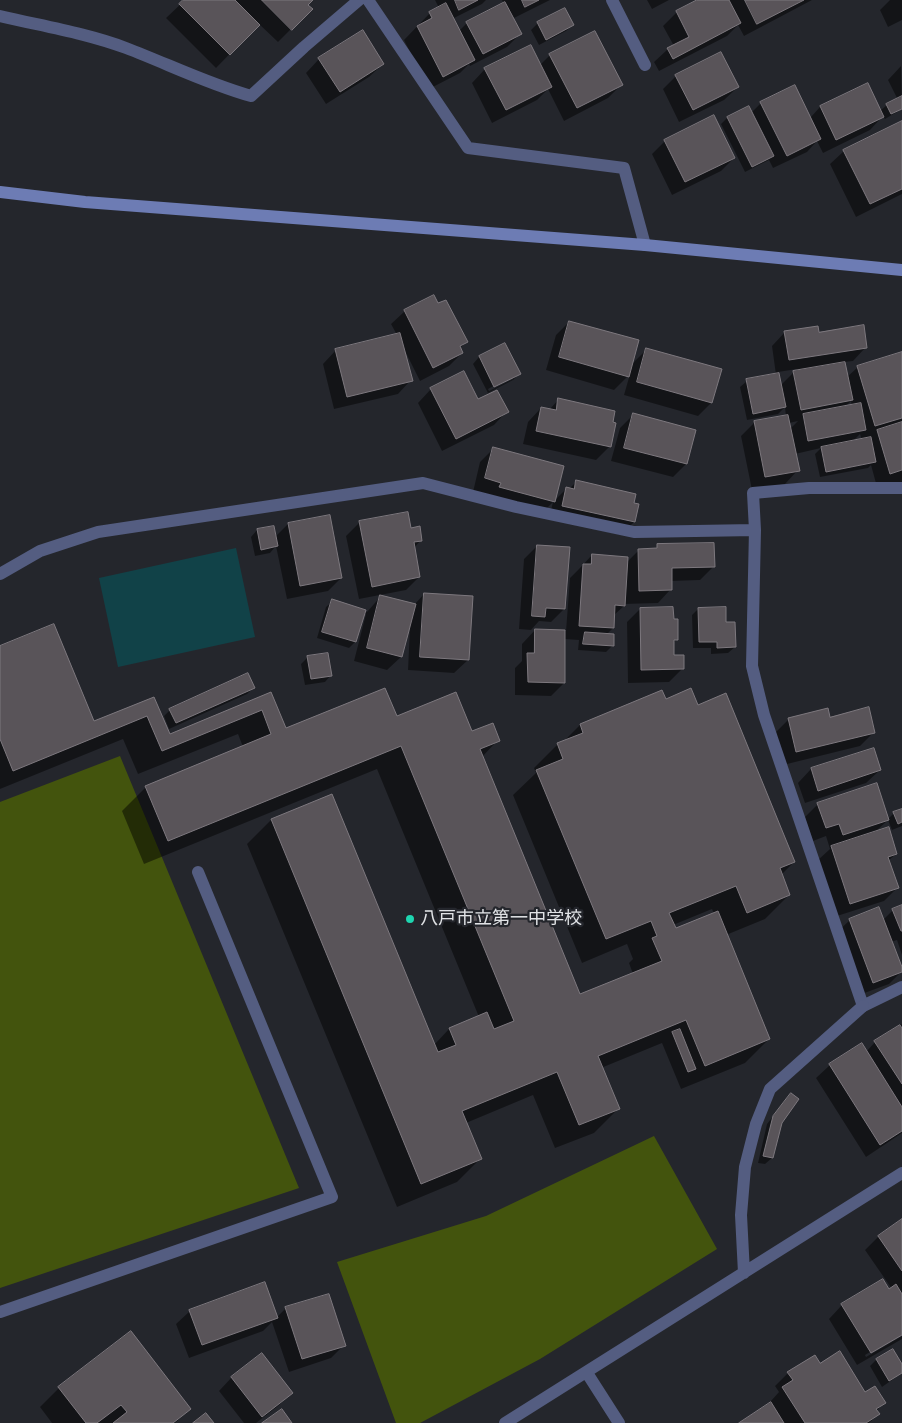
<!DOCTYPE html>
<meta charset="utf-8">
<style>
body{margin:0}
canvas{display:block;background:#24262c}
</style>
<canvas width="902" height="1423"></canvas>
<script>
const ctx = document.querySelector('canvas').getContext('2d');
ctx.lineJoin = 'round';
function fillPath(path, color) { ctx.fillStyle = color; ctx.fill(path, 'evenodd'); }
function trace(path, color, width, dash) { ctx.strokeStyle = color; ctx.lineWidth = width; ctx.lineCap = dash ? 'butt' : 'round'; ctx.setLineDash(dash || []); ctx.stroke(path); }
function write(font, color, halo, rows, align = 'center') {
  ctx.font = font + ' "Space Grotesk","Noto Sans JP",sans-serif'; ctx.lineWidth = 4.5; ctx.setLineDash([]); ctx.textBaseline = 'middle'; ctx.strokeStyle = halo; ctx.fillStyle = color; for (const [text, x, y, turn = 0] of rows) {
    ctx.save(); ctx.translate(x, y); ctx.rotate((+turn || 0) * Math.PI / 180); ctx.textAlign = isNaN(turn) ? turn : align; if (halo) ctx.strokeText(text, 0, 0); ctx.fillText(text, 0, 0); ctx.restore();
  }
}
fillPath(new Path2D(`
 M120 756 299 1188 0 1288V802Z
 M654 1136 717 1249 540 1359 420 1423H396L337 1262 486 1216Z`), '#43540d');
fillPath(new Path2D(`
 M236 548 255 637 118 667 99 578Z`), '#114248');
fillPath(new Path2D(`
 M185 0H311L307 5 311 9 278 42 259 24 216 68 166 18Z
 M435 0H486L482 4 452 19 459 31 467 23 504 4 502 0H550L512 19 520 34 507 47 470 66 469 64 460 73 429 89 404 40 430 13 439 8Z
 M647 0H669L652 9Z
 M700 0H812L744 36 738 25 727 36 659 71 654 62 668 49 674 46 663 26 677 12Z
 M890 0H902V20L888 27 880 10Z
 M538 23 572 25 566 31 539 45 531 30Z
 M550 55 621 85 608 98 564 121 548 89 537 100 492 123 472 83 485 69 540 65Z
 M319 59 383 64 369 77 326 104 306 73Z
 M901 66 902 109 885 119 883 116 870 130 823 153 817 141 807 152 773 168 769 160 745 172 721 124 727 118 751 113 761 103 810 118 820 107 867 85 880 111 887 105 898 100 888 80Z
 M676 76 738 87 724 100 679 122 663 89Z
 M902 122V194L856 217 830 164 844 151Z
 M665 141 734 158 721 171 672 195 652 154Z
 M438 305 466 342 460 348 462 353 449 366 420 381 405 351 411 380 398 394 334 409 323 364 336 350 397 335 391 324 405 311Z
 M569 322 631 365 647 349 711 403 698 416 624 395 630 374 614 390 546 370 556 335Z
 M785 332 818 333 866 347 853 361 844 362 847 377 858 367 902 354V486L877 487 871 465 868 468 820 477 815 454 821 448 795 454 798 470 785 484 752 490 741 436 754 423 786 417 785 407 778 414 747 420 740 387 747 381 776 375 772 346ZM797 369 780 386 778 372ZM851 401 852 406 844 408ZM798 421 790 429 789 423ZM860 434 862 440 852 442Z
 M505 344 519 374 513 380 488 393 473 364 479 357ZM513 376V379L489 391 488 389Z
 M431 389 507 411 494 425 442 451 418 403Z
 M559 399 610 446 596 460 523 444 528 422 541 408 549 410Z
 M633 415 694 431 686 464 673 477 611 461 620 428Z
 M494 448 554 501 566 489H569L576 482 633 504 634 522 621 535 549 519 553 502 540 515 473 492 480 462Z
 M329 516 341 578 328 591 287 599 276 546 270 553 255 556 251 537 257 530 275 537 288 524Z
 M360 522 410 529 421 540 414 548 419 577 406 590 359 599 346 536Z
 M537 546 564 609 551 622 539 621 531 630 519 629 524 559Z
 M658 546 713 567 700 580 671 581V589L658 603 624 604V606L613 616V628L606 635 613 645 606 652 578 650 579 640 564 639V683L551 696 515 695V668L522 661V644L535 630 566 631 570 578 579 569 592 555 627 562 639 550 654 549Z
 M424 594 468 660 454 673 408 670 410 627 401 657 387 670 354 661 366 614H364L355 642 349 648 317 638 326 607 333 601 367 612 381 596 414 605Z
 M640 609 677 639 673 643V657L682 669 669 682 628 683 627 622Z
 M698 609 725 623 735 647 728 653 711 654V648H693L692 615Z
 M0 647 94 723 153 699 169 736 270 694 285 730 396 718 472 732 498 740 482 757 580 996 633 974 629 963 633 959 627 944 582 963 513 795 536 773 534 768 558 744 563 742 580 725 665 700 697 706 794 862 781 875 789 895 765 919 726 935 769 1039 745 1063 681 1089 662 1043 601 1068 618 1109 594 1133 555 1148 533 1095 466 1123 481 1158 457 1182 397 1207 247 844 271 820 331 795 434 1045 449 1029 479 1017 377 769 144 864 122 811 146 787 243 747 238 734 138 774 123 739 0 789ZM712 909 714 914 675 930 673 925Z
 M308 657 331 675 325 682 305 685 301 664Z
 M254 687 247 694 169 729 164 716 170 710Z
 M829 718 873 733 860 746 783 765 776 732 789 719Z
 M873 749 880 770 866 783 805 803 798 783 811 769Z
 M818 804 888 819 894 813 902 810V826L892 830 888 820 874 833 896 854 888 861 897 888 884 901 837 916 818 860 830 849 826 836 813 841 805 817Z
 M902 907V955L897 940 891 942 902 971 889 984 859 995 836 933 850 920H883L893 910Z
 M902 1024V1133L866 1157 816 1078 830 1065 862 1045 866 1052 875 1042Z
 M785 1101 772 1158 765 1164 758 1163 767 1124Z
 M902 1221V1333L865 1355 866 1357 902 1336V1339L857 1365 829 1319 842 1305 892 1289 865 1250 878 1237Z
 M286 1308 344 1345 331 1358 289 1372 272 1322 263 1331 189 1358 176 1324 190 1311 277 1317Z
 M892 1350 902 1367V1373L882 1387 870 1366 876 1360Z
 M820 1365 865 1394 884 1403 876 1411 878 1414 869 1423H741L771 1404 770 1402 779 1392 775 1386 788 1373Z
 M232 1377 291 1393 278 1406 256 1423H244L219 1391Z
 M59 1388 189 1409 175 1423H52L40 1407Z`), '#0007');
const building = new Path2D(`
 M183 0H235L260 25 230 55 179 4Z
 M262 0H313L308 5 313 9 292 30Z
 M455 0H478L459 10Z
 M522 0H539L525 7Z
 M697 0H729L741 23 673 59 667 48 689 37 676 11Z
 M745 0H804L757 24Z
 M505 2 522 34 483 54 466 22Z
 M446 3 475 60 443 77 417 26 432 18 429 12Z
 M565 8 574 25 546 40 537 22Z
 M363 30 384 64 340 92 318 58Z
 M595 31 623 85 577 108 549 54Z
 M531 45 552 87 506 110 484 68Z
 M721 52 739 87 693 110 675 75Z
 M868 83 884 117 836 140 820 106Z
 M795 85 821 139 787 156 760 102Z
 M902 96V109L891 114 886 104Z
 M749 106 774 156 752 167 727 117Z
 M714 115 735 158 685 182 664 140Z
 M902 121V189L870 204 843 150Z
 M434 295 438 303 446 300 468 342 460 346 463 353 433 368 404 310Z
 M569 321 639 340 629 377 559 357Z
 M864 325 867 348 789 360 784 331 818 326 819 332Z
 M400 333 413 381 347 397 335 349Z
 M505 343 521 374 494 387 479 356Z
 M646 348 722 369 712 403 637 382Z
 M902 352V418L875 426 857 366Z
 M845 362 853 400 801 410 793 371Z
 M464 371 478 399 497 390 509 412 456 439 430 388Z
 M779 373 786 407 753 414 746 379Z
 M558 398 615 411 613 422 616 423 611 447 536 431 541 407 556 410Z
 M861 403 866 430 808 441 803 414Z
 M633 413 696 430 687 464 624 448Z
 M788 415 800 471 765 477 754 421Z
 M902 422V470L890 474 877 430Z
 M871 437 876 462 826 472 821 447Z
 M493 447 564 466 555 502 499 487 501 483 485 478Z
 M576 480 636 494 634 503 639 504 635 522 562 506 566 487 574 489Z
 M408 512 411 528 420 526 422 541 414 542 420 577 372 587 359 521Z
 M330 515 342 578 300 586 288 523Z
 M274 526 278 546 261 550 257 529Z
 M714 543 715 567 672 568V590L639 591 638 549 657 548V544Z
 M537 545 570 547 565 609 546 608 545 617 532 616Z
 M592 554 628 557 625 606 615 605 614 628 579 626 583 564H591Z
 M424 593 473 596 469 660 420 657Z
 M380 595 416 604 402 657 367 648Z
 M332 599 366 610 356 642 322 632Z
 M673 607 674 619H678V640H674V655H684V669L641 670 640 608Z
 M726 607V622H735L736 647 717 648V642H699L698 608Z
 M54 624 94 721 154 697 170 734 271 692 286 728 385 688 397 716 456 692 472 731 493 723 500 741 480 749 580 994 662 961 652 938 657 936 651 921 606 939 536 770 563 759 557 743 583 733 580 724 662 690 666 699 691 688 698 705 726 693 795 862 780 868 790 895 747 913 736 886 669 913 676 928 718 911 770 1039 705 1066 686 1020 598 1056 620 1109 579 1125 557 1072 462 1111 482 1159 421 1184 271 819 332 794 438 1052 456 1045 449 1028 487 1012 494 1029 514 1021 401 746 168 841 145 786 271 734 262 710 162 751 147 716 13 771 0 739V646Z
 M535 629 565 630V683L528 682 527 653H534Z
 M585 632 614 634V646L583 644Z
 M328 653 332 676 311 679 307 656Z
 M248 673 255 688 176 723 169 709Z
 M869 707 875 733 796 752 788 718 828 708 830 717Z
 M874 748 881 770 818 791 811 768Z
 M877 783 889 820 843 835 839 824 826 828 817 803Z
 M902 809V822L898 824 893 812Z
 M889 827 897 854 888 857 899 888 850 904 831 846Z
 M902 905V931H901L892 909Z
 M879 907 902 967V972L873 983 849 919Z
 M900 1025 902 1028V1084L874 1041Z
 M680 1029 696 1069 688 1072 672 1032Z
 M862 1043 902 1107V1131L880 1145 829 1064Z
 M791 1093 799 1099 782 1123 773 1158 763 1156 773 1116Z
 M902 1219V1271L878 1236Z
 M883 1279 889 1289 896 1284 902 1294V1335L871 1353 841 1304Z
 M265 1282 278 1318 202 1345 189 1310Z
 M329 1294 346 1346 302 1359 285 1307Z
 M131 1331 191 1409 173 1423H113L127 1412 121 1405 97 1423H86L58 1387Z
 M893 1349 902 1364V1373L889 1381 876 1359Z
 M840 1351 865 1392 875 1386 886 1403 876 1409 880 1414 866 1423H805L782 1387 793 1380 787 1372 815 1355 820 1363Z
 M262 1353 293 1393 262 1417 231 1377Z
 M771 1402 784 1423H739Z
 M282 1409 292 1423H262Z
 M206 1413 214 1423H193Z`);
fillPath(building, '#595459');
trace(building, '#7d787e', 1);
trace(new Path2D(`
 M612 0 645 65
 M902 488H809L753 493 755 530 752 666 764 715 863 1006 902 987
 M0 574 40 551 98 532 423 483 516 507 634 532 755 530
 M0 1312 332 1197 198 872`), '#545d81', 12);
trace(new Path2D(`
 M368 0 468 148 624 168 645 245
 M0 16C42 26 86 33 126 48 168 64 208 84 251 96L304 47 359 0
 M744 1273 741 1215 745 1167 756 1124 770 1089 863 1006
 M587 1373 619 1423
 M505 1423 902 1173`), '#545d81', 12);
trace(new Path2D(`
 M0 192 85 202 645 245 902 270`), '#6d7cb4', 12);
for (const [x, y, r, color] of [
 [410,919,5,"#1ed5b0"]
]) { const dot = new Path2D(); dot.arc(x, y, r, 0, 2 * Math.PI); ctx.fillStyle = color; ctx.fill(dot); trace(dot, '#24262c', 2); }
write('18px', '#e1e3e6', '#24262c', [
 ["八戸市立第一中学校",420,919]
], 'left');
</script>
